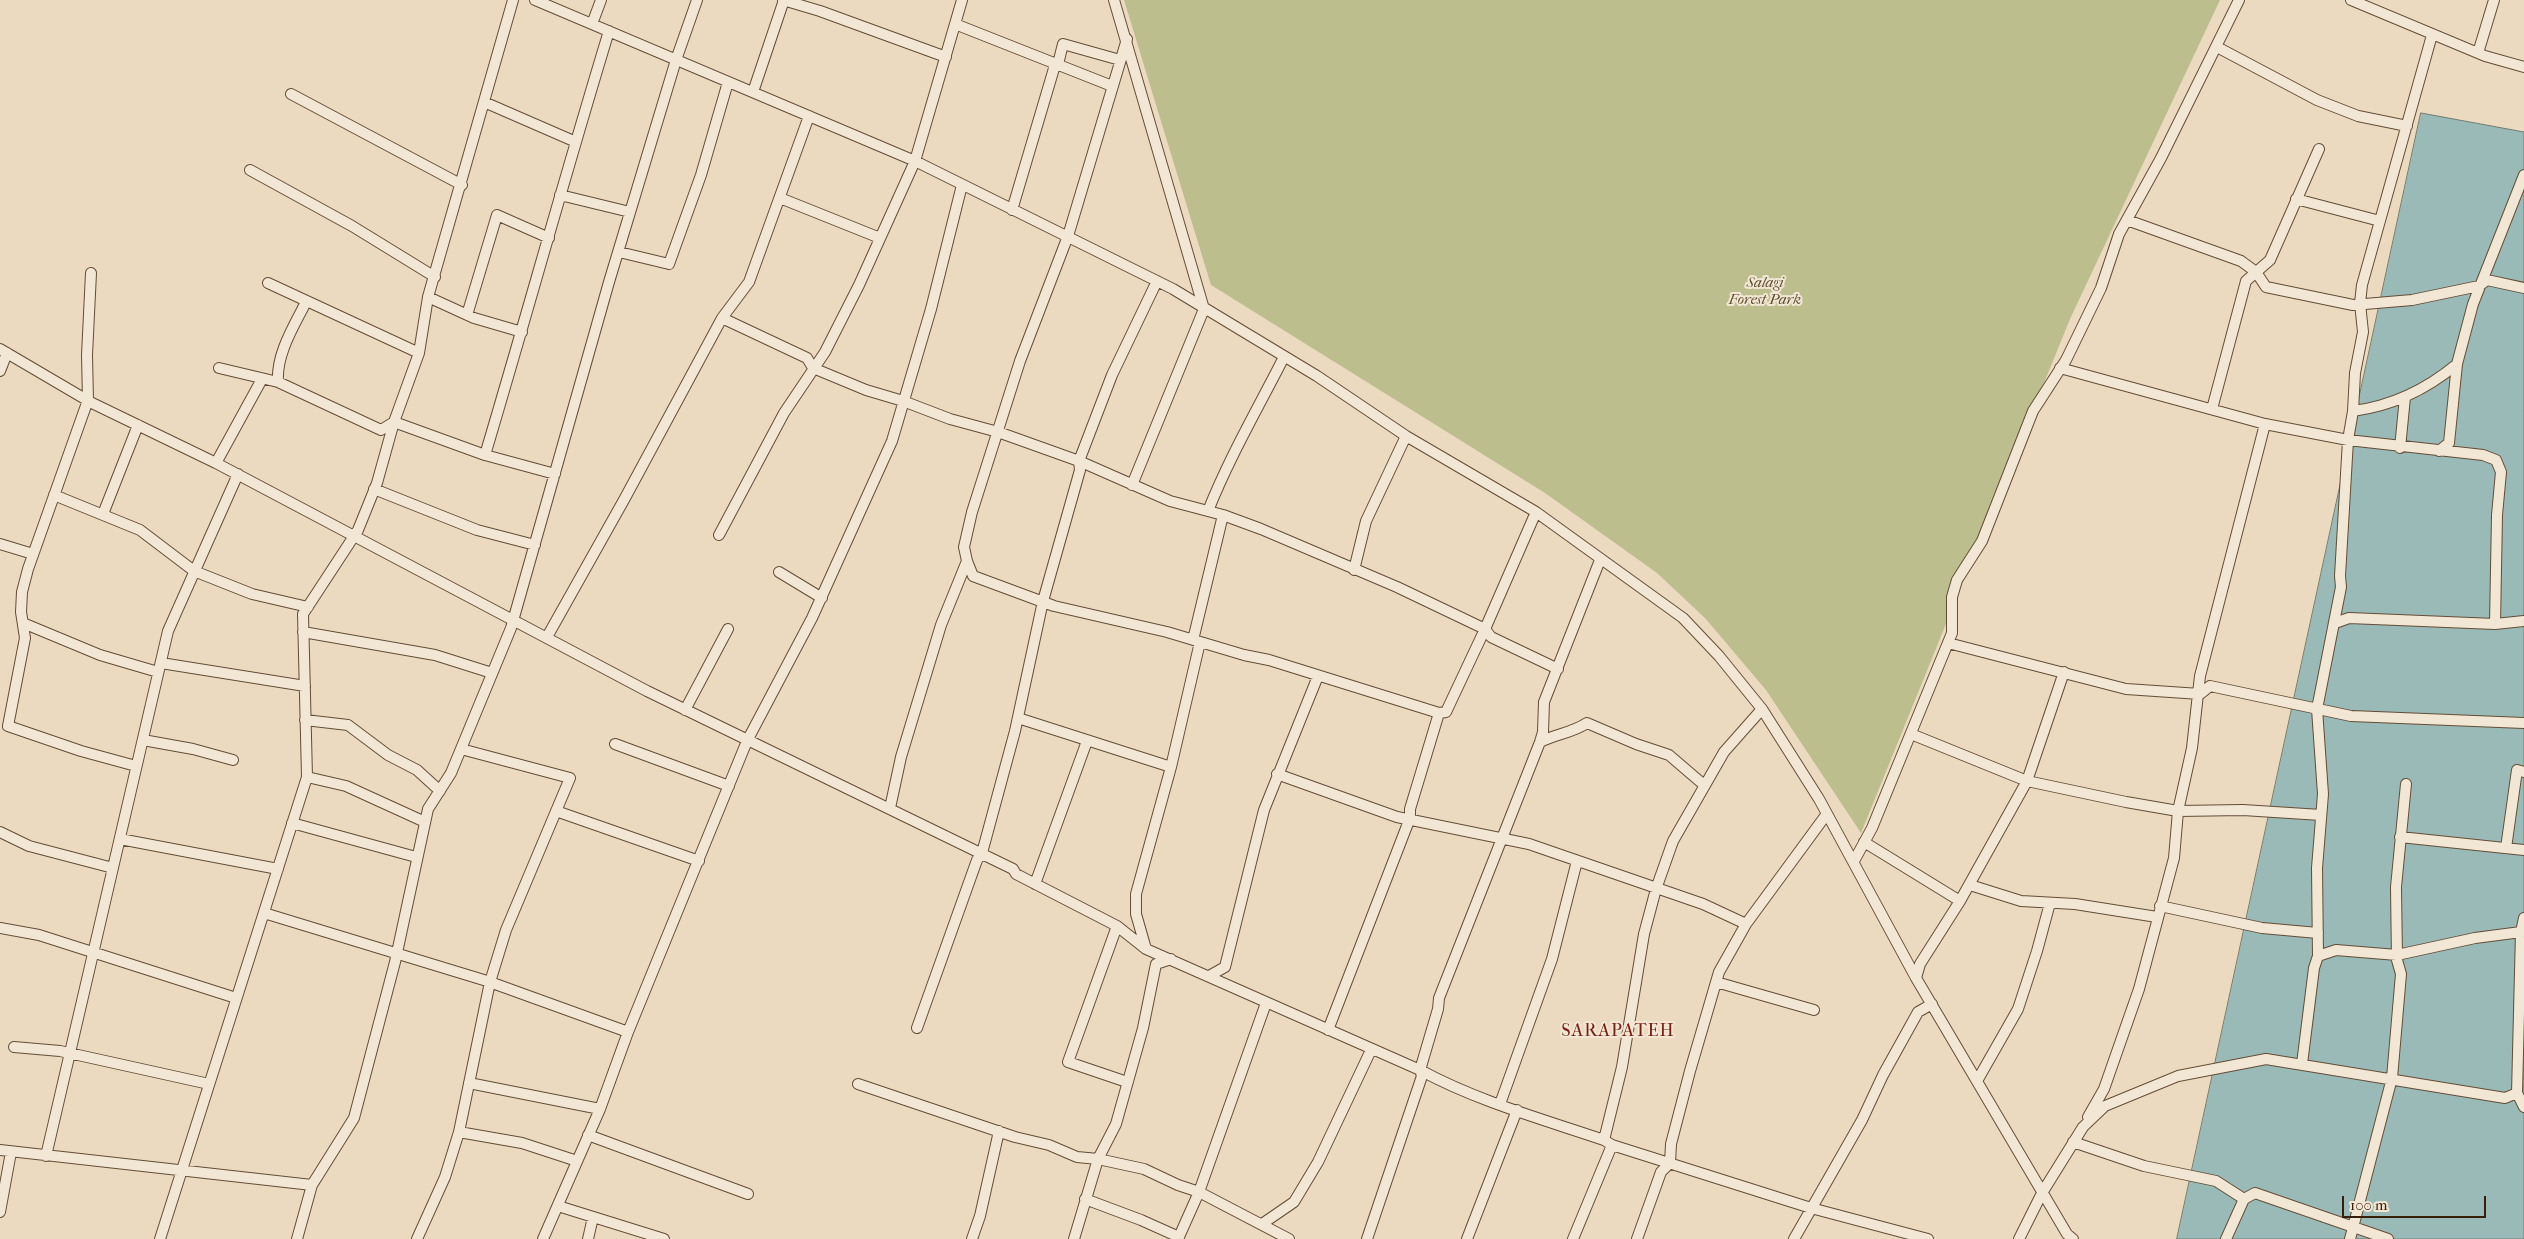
<!DOCTYPE html>
<style>
body{margin:0}
#map{position:relative;width:2524px;height:1239px;overflow:hidden;background:#ebdabf;font-family:"IM FELL French Canon",serif}
canvas{display:block}
.scale{position:absolute;left:2342px;top:1196px;width:144px;height:22px;box-sizing:border-box;border:2px solid #371e08;border-top:0;padding-left:6px;font-size:15px;line-height:18px;white-space:nowrap;color:#371e08;-webkit-text-stroke:4px #f2e7d5;paint-order:stroke}
</style>
<div id="map">
<canvas width="2524" height="1239"></canvas>
<div class="scale">100 m</div>
</div>
<script>
const ctx = document.querySelector('canvas').getContext('2d');
ctx.lineJoin = 'round';
function fillPath(path, color) { ctx.fillStyle = color; ctx.fill(path, 'evenodd'); }
function trace(path, color, width, dash) { ctx.strokeStyle = color; ctx.lineWidth = width; ctx.lineCap = dash ? 'butt' : 'round'; ctx.setLineDash(dash || []); ctx.stroke(path); }
function write(font, color, halo, rows, align = 'center') {
  ctx.font = font + ' "IM FELL French Canon",serif'; ctx.lineWidth = 4; ctx.setLineDash([]); ctx.textBaseline = 'middle'; ctx.strokeStyle = halo; ctx.fillStyle = color; for (const [text, x, y, turn = 0] of rows) {
    ctx.save(); ctx.translate(x, y); ctx.rotate((+turn || 0) * Math.PI / 180); ctx.textAlign = isNaN(turn) ? turn : align; if (halo) ctx.strokeText(text, 0, 0); ctx.fillText(text, 0, 0); ctx.restore();
  }
}
fillPath(new Path2D(`
 M1124 0H2220L2070 319 1861 833 1766 690 1705 618 1657 573 1545 493 1211 285Z`), '#bcbe8e');
const water = new Path2D(`
 M2421 113 2524 132V1239H2177Z`);
fillPath(water, '#99bab6');
trace(water, '#727c70', 1);
const minor = new Path2D(`
 M535 0 915 161 1173 289 1317 376 1406 436 1536 512 1683 618 1719 656 1762 709 1819 799 1916 978 2067 1234 2073 1239
 M783 0 820 11 946 57
 M1114 0 1204 309 1132 485
 M2351 0 2485 56 2524 67
 M592 24 601 0
 M955 24 1112 86
 M2217 47 2317 100 2358 116 2407 126
 M2478 53 2494 0
 M753 92 784 0
 M291 94 462 185
 M484 102 576 142
 M250 170 352 226 435 277
 M560 195 630 212
 M780 198 880 238
 M2296 199 2380 221
 M1012 210 1055 65 1059 60 1063 44 1120 60
 M2127 220 2241 261 2256 272 2266 287 2353 305 2412 300 2479 286 2487 280 2524 288
 M619 252 669 264 701 175 728 82
 M91 273 87 355 88 400 28 569 22 592 21 612 25 638 8 726 81 751 136 766
 M268 283 419 353
 M428 297 474 318 522 332
 M467 315 497 215 549 238
 M722 318 807 358 813 368 866 390 903 401 950 419 998 432 1079 461 1170 501 1223 515 1261 529 1397 587 1485 629 1491 637 1558 669
 M0 349 92 403 216 463 647 691 1013 869 1016 874 1117 926 1146 949 1420 1070C1477 1101 1542 1119 1604 1140L1612 1145 1811 1208 1928 1239
 M219 368 278 382 381 430 394 422 485 455 555 474
 M2060 368 2265 424 2348 440 2483 455 2496 460 2501 472 2497 515 2495 624
 M0 371 7 353
 M278 382C276 354 294 326 306 302
 M2212 409 2246 281 2270 260 2319 149
 M2353 411C2392 406 2427 389 2457 364
 M2400 448 2405 397
 M2439 451 2449 443 2457 364 2473 304 2524 175
 M485 455C527 314 566 172 609 31
 M216 463 262 379
 M374 489 477 530 535 545
 M54 495 140 530 194 571 252 594 308 607
 M1208 511C1229 458 1258 408 1284 357
 M103 514 138 425
 M719 535 784 413 825 352 859 285 915 161 962 0
 M0 544 33 554
 M967 561 973 576 1054 606 1167 632 1244 655 1269 660 1439 713
 M1354 570 1366 521 1406 436
 M779 572 822 598
 M23 623 100 655 158 672
 M2335 623 2349 618 2495 624 2524 621
 M303 632 435 655 492 673
 M547 637 625 498 722 318 749 282 809 116
 M1193 640 1223 515
 M1948 643 2126 689 2200 694 2210 686 2351 716 2524 723
 M161 663 305 686
 M685 710 728 629
 M1018 718 1171 767
 M305 720 348 725 388 755 417 770 440 791
 M1911 734 2027 781 2126 802 2178 811 2243 810 2321 815
 M143 740 193 749 233 760
 M1540 742C1556 734 1572 733 1587 723L1636 744 1669 755 1704 785
 M615 744 729 786
 M1277 774 1397 817 1529 844 1703 904 1746 924
 M307 777 346 786 425 822
 M890 808 901 757 941 625 967 561 964 547 972 512 1020 361 1068 236 1127 39
 M556 811 699 861
 M292 823 416 857
 M0 832 29 846 113 868
 M2400 837 2524 850
 M120 839 278 869
 M1864 842 1960 901
 M2506 848 2517 770 2524 772
 M1854 861 1872 828 1952 633V597L1957 580 1982 541 2033 411 2066 360 2101 288 2119 234 2161 158 2239 0
 M1035 884 1087 741
 M1970 885 2021 901 2075 904 2157 917
 M2160 906 2262 928 2318 933
 M264 913 487 981 628 1032
 M1117 926 1068 1062 1127 1082
 M0 928 39 935 236 998
 M1146 949 1136 914V894L1171 767 1200 642
 M2318 956 2336 950 2397 955 2475 938 2521 932
 M1209 976 1225 967 1264 810 1318 676
 M1916 978 1920 964 1960 901 2027 781 2064 672
 M1716 982 1814 1010
 M917 1028 977 860 982 853 1015 731 1043 601 1080 470 1079 461 1112 375 1157 281
 M1328 1030 1410 818V809L1439 713 1446 712 1485 629 1536 512
 M14 1047 60 1051 209 1084
 M2302 1064 2314 968 2318 956 2317 868 2323 794 2317 709 2341 587 2340 576 2348 440 2353 411 2355 373 2363 332 2360 303 2362 285 2432 35
 M1977 1081 2018 1009 2037 951 2050 903
 M469 1083 600 1109
 M858 1084 1015 1137 1049 1145 1077 1157 1098 1159 1144 1169 1178 1185 1199 1192 1289 1239
 M2517 1093 2524 1107
 M1500 1104 1552 959 1577 861
 M2088 1117 2104 1089 2139 989 2174 858 2178 811 2192 748 2200 676 2265 424
 M459 1132 522 1143 577 1161
 M588 1135 748 1194
 M1604 1140 1622 1067 1644 934 1656 889 1673 841 1724 752 1762 709
 M2073 1142 2144 1166 2216 1181 2244 1199
 M0 1150 312 1185
 M46 1156 168 631 238 474
 M1085 1199 1141 1220 1179 1237
 M558 1206 664 1239
 M0 1212 11 1152
 M1262 1224 1294 1202 1318 1162 1371 1050
 M160 1239 307 777 303 614 358 530 377 483 394 422 419 353 428 297 513 0
 M297 1239 312 1185 354 1118 395 962 428 809 451 773 511 628 609 282 676 60 697 0
 M417 1239 445 1177 459 1132 490 982 506 930 570 778 461 749
 M543 1239 600 1109 628 1032 747 741 812 618 892 441 931 309 962 185
 M588 1239 593 1217
 M972 1239 980 1216 999 1131
 M1074 1239 1098 1159 1116 1124 1143 1028 1156 964 1171 959
 M1178 1239 1199 1192 1266 1003
 M1367 1239 1422 1076 1420 1070 1438 1009 1439 998 1540 742 1543 732 1544 702 1600 560
 M1467 1239 1517 1110
 M1573 1239 1612 1145
 M1637 1239 1661 1172 1670 1163 1671 1144 1690 1071 1719 972 1746 924 1826 815
 M1794 1239 1862 1120 1883 1075 1918 1012 1932 1004
 M2019 1239 2042 1193 2083 1127 2105 1106 2178 1076 2266 1059 2505 1098 2517 1093 2521 932 2524 918
 M2226 1239 2244 1199 2255 1193 2388 1239
 M2350 1239 2392 1078 2401 974 2397 960 2396 887 2406 784`);
trace(minor, '#644d36', 12);
trace(minor, '#f2e7d5', 10);
write('italic 15px', '#5f4e30', '#f2e7d5', [
 ["Salagi",1765,283],
 ["Forest Park",1765,300]
]);
ctx.letterSpacing = '1px';
write('18px', '#7a1f14', '#f2e7d5', [
 ["SARAPATEH",1618,1032]
]);
ctx.letterSpacing = '0px';
</script>
